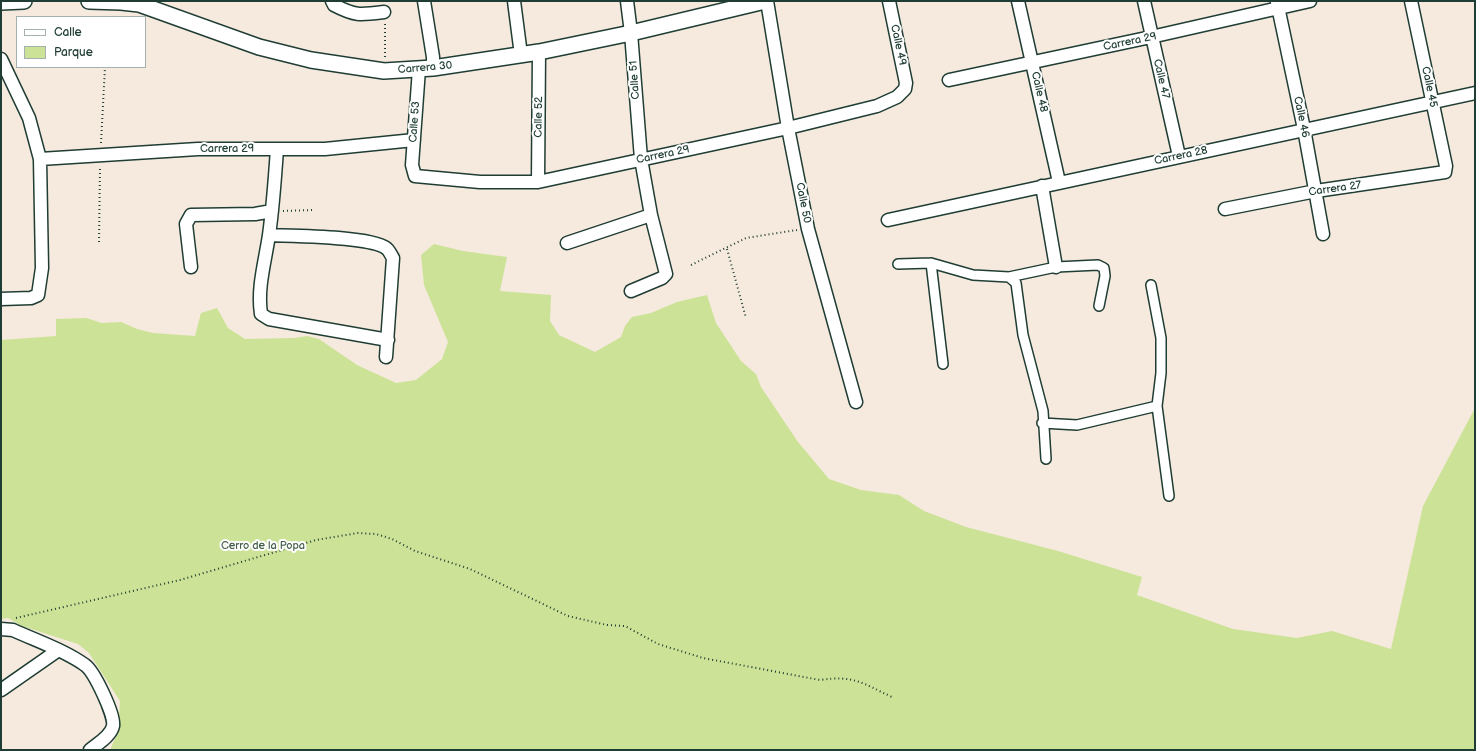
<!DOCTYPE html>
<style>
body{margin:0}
#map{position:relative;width:1476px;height:751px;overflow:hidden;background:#f5eadd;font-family:"Balsamiq Sans",sans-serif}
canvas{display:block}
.frame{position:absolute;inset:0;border:2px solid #1f3d34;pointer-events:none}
.legend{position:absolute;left:16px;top:16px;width:130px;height:52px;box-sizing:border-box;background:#fff;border:1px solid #a5b1ae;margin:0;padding:5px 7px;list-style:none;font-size:12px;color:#1f3d34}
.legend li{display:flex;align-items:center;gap:8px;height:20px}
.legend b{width:20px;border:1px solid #a5b1ae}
</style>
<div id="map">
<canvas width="1476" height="751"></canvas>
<div class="frame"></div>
<ul class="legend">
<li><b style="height:5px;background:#fff"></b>Calle</li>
<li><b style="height:11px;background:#cce297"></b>Parque</li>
</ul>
</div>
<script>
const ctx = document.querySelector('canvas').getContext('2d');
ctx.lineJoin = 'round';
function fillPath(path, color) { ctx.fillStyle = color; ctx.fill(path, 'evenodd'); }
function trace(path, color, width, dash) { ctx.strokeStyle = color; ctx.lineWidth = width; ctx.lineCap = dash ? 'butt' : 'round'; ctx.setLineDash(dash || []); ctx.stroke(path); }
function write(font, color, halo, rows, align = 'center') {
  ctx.font = font + ' "Balsamiq Sans",sans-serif'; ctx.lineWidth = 4; ctx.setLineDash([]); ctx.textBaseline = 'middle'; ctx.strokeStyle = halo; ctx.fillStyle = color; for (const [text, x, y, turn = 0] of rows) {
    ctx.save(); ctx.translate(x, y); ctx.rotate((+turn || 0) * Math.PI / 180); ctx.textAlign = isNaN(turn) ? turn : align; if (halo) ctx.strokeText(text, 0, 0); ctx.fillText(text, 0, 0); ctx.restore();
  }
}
fillPath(new Path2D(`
 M434 244 463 251 507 257 500 291 551 295 550 321 559 335 595 352 621 337 625 326 632 317 651 313 677 302 707 295 716 323 741 361 756 374 761 387 798 442 829 479 861 490 899 495 924 511 966 527 1058 551 1142 577 1137 595 1233 629 1297 638 1332 631 1391 649 1423 506 1475 408V750H110L118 732 120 701 89 653 78 644 22 626 8 618 1 619V340L56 336V319L86 318 102 323 121 322 137 329 153 333 195 336 201 313 217 308 228 328 245 339 295 338 307 336 319 339 357 365 396 383 416 380 442 359 448 342 424 285 421 255Z`), '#cce297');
const pedestrian = new Path2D(`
 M931 263 943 364
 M898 264 931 263 973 275 1009 277 1056 267 1098 265 1104 268 1105 276 1099 306
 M1009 277 1016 283 1023 335 1043 411 1046 459
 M1151 285 1161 338V373L1157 406 1169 496
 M1042 423 1077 425 1157 406`);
const minor = new Path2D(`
 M332 1 334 5C355 16 360 15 384 12
 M424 1 433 57V68
 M514 1 521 55
 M627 1 631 33 641 159 651 215 666 274 662 278 631 291
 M767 1 788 128 808 229 856 402
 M1018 1 1059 182
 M1144 1 1179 156
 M1277 2 1304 129 1323 234
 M1 59 29 118 40 159 42 268 38 295 31 298 1 299
 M419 69 412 165 415 176 480 182H538L788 128 877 106 897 97 905 89 906 83 889 1
 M949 80 1151 37 1310 1
 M277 149C275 178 273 207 269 235 265 262 257 288 261 314L269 319 388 340
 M40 159 198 149H325L414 140
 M538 182 539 52
 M1042 186 1056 267
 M1225 209 1316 191 1445 172 1446 166 1411 1
 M888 220 1475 93
 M269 235C293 236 369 236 386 248 389 250 391 255 393 258L386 357
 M567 243 651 215
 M191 267 186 224 191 215 255 214 272 211
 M1 629 13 630C37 641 64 650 85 665 94 671 115 715 113 726 111 736 97 744 90 750
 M1 690 57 651`);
const tertiary = new Path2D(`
 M89 1 121 2 139 4 259 47 311 60 384 71 433 68 539 52 631 33 765 1
 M1 2 24 1`);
trace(pedestrian, '#1f3d34', 12);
trace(minor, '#1f3d34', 15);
trace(tertiary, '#1f3d34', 18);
trace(new Path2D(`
 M385 24V58
 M101 143 105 67
 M283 211 313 210
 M99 242 100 166
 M727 249 746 318
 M691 265 746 238 797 230
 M16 618 180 580 316 540 358 533 376 534 392 539 415 551 470 569 568 616 607 625 625 626 658 644 703 658 820 680C854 675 862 683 892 697`), '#1f3d34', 2, [1, 3]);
trace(pedestrian, '#fff', 9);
trace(minor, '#fff', 12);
trace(tertiary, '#fff', 15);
write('11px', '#1f3d34', '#fff', [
 ["Carrera 29",1130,42,-12],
 ["Calle 49",898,45,78],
 ["Carrera 30",425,68,-5],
 ["Calle 47",1161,79,77],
 ["Calle 51",635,80,-94],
 ["Calle 45",1429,87,78],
 ["Calle 48",1039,92,77],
 ["Calle 52",539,117,-89],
 ["Calle 46",1301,117,78],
 ["Calle 53",415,122,-86],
 ["Carrera 29",227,149],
 ["Carrera 29",663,155,-12],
 ["Carrera 28",1181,156,-12],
 ["Carrera 27",1335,189,-8],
 ["Calle 50",803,203,79]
]);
write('11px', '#425e48', '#fff', [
 ["Cerro de la Popa",263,546]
]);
</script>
